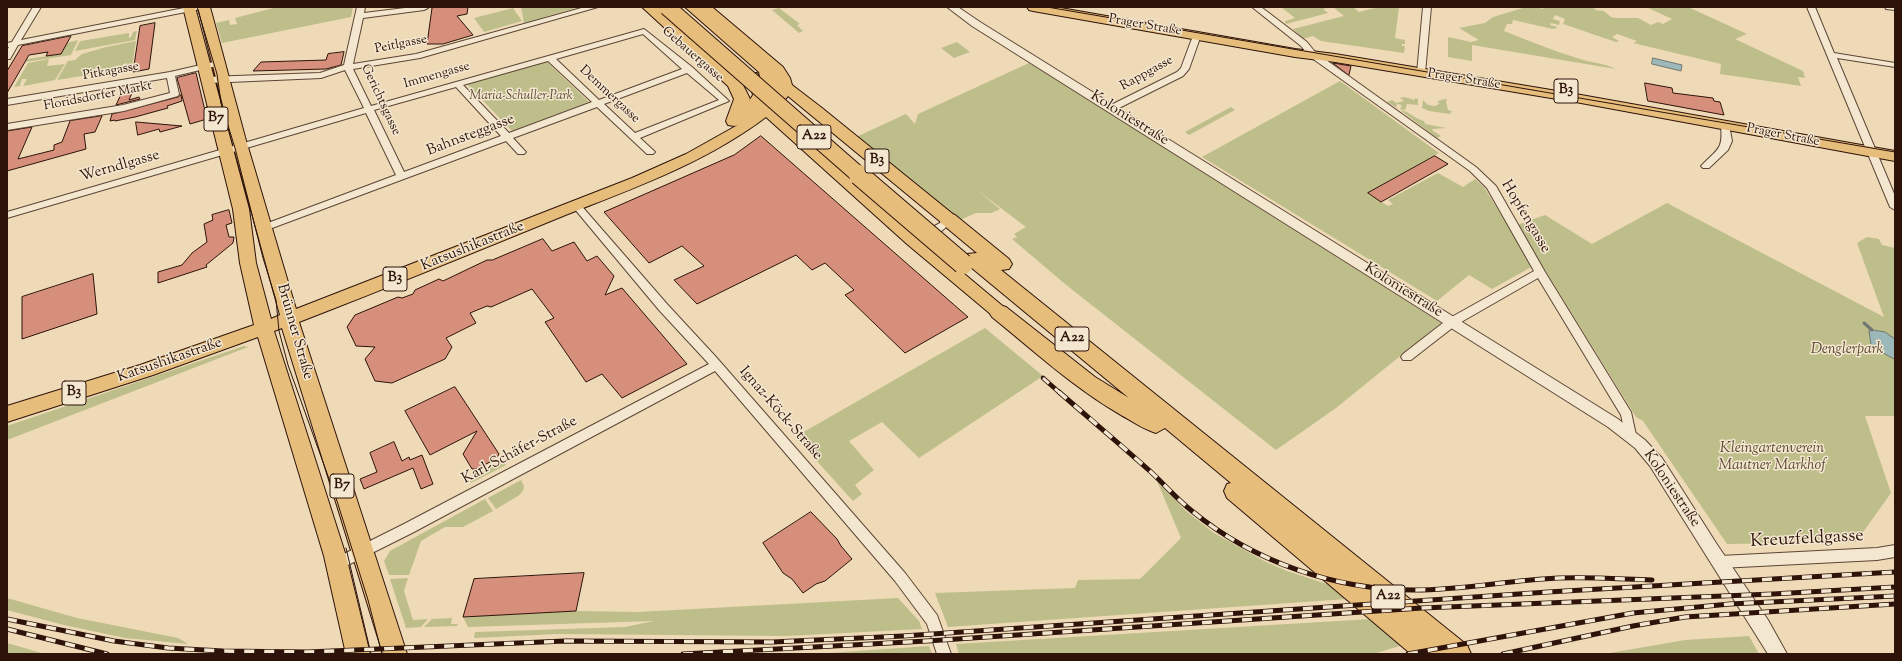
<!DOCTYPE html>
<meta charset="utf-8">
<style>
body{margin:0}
#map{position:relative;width:1902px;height:661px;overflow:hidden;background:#eedab7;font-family:"Sorts Mill Goudy",serif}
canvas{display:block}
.frame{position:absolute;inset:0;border:8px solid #2d130a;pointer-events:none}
</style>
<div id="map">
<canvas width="1902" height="661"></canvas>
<div class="frame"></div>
</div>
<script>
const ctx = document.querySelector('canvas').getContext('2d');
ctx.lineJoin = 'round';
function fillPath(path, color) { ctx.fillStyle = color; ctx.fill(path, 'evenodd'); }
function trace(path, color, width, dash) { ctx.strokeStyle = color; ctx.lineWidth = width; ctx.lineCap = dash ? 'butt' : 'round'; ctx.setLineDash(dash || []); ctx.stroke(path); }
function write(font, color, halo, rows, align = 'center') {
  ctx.font = font + ' "Sorts Mill Goudy",serif'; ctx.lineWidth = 3; ctx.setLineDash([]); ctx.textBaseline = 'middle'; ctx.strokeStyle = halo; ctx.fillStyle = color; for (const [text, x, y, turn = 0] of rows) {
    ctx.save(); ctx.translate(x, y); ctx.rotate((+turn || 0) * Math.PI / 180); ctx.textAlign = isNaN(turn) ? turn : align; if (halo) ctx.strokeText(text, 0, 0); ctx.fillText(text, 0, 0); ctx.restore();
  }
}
fillPath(new Path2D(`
 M277 7H353L351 17 222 43 216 23 229 20 230 25 237 24 235 18Z
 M521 7H579L524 23Z
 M1281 7H1332L1323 9 1328 13 1286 24 1285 21 1295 18Z
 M1333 7H1353L1359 12 1379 7H1399L1395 38 1405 40V44H1402V46H1405L1404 53 1321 41 1313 36 1303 39 1293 29 1344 16Z
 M1526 7H1538L1542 9 1546 7H1587L1597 9 1594 10 1604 11 1611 17 1615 18H1638L1651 25 1658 22 1663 24 1672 19 1646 7H1688L1747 34 1735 39 1803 71 1805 78 1798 77 1801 86 1720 74 1721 64 1633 43 1637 41 1617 34 1612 37 1619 41 1616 42 1563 24 1565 19 1555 15 1553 19 1560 21 1559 25 1551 23 1550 25 1558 27 1553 29 1513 20 1512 24H1507L1504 31C1529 41 1554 51 1580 59 1592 63 1604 63 1616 69L1472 45V61L1448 57V37L1471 42 1479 40 1459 28 1485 23 1493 17Z
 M513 8 522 21 484 32 474 18Z
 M779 8 800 24 797 25 803 31 799 33 772 10Z
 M137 31 135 40 75 51 79 43 81 41 129 33V38L131 37 133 32Z
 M78 40 71 55 25 62 27 59 61 54 67 43Z
 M136 41 132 67 125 69 127 63 123 64 122 69 119 70 57 80 68 61 75 60 82 54 106 47Z
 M957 42 970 52 954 58 941 48Z
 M49 59 47 66 65 64 55 80 23 86 27 79H22L20 86 14 87 28 63Z
 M546 61 589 102 512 131 467 84Z
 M1029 63 1041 70 1441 323 1336 408 1276 450 1065 284 1012 239 1017 237 1014 234 1026 227 977 190 1000 209 991 213H976L960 220 854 138 906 114 915 124 918 114Z
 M1340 81 1439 153 1368 194 1388 206 1393 204 1388 200 1438 173 1463 187 1475 179 1484 187 1533 266 1492 289 1469 275 1437 301 1202 157Z
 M1404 97 1415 100V98L1418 99V105L1407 104 1405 110 1400 109 1402 106 1399 104 1396 105 1397 108 1387 102 1392 100 1396 103 1404 101 1400 98Z
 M1445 99H1447L1446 102 1448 110 1452 111 1450 114 1429 111 1422 108 1423 100 1428 105 1435 106 1439 104 1438 101Z
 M1231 107 1235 110 1189 135 1185 132Z
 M1400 110C1409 111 1415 119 1424 121L1425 124 1446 128 1432 129 1433 131 1441 136 1437 138Z
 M1667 203 1884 317 1857 243 1867 237 1879 239 1882 245 1895 248V416H1865L1891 493 1856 542 1727 544 1643 421 1636 417 1517 225 1545 215 1592 244Z
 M985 328 1043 376 919 458 882 422 849 441 874 470 855 485 862 494 853 501 795 437Z
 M244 346 248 347 7 440V426Z
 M503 461 506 465 471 483 469 479Z
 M521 480 524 486 523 491 518 496 496 509 488 498Z
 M1157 481 1186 511 1214 533 1266 562 1287 571 1330 585 1347 599 948 627 935 593 1075 588 1078 580 1140 579 1181 538Z
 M485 499 493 511 463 527H445L421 541 409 575H389L384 561 390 551Z
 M408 578 404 591 413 620 428 619 421 627 406 628 390 579Z
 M7 598 77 618 178 638 188 644 125 638 64 625 7 610Z
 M898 598 919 621 922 629 787 636 557 634 474 638 475 632 625 627 654 621 468 627 463 617 576 611 638 612Z
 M452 618 451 624H458L457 626 424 627 432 619Z
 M1371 619 1403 645 1373 654H959L956 644Z
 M1749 636 1759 654H1604L1685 640Z
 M7 643 45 654H7Z
 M929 646 932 654H814Z`), '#bebe8b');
const water = new Path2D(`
 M1653 58 1682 65 1681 71 1652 64Z
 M1872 330 1885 332 1895 339V359C1886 356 1879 349 1871 344L1869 331Z`);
fillPath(water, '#9db8b8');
trace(water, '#707672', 1);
trace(new Path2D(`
 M1864 323 1872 330`), '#707672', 3);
const building = new Path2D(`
 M446 7H468L467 14 457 16 473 35 443 44H427L432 8Z
 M155 23 149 69 133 72 140 26Z
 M71 36 61 54 46 56 48 52 29 55 7 93V71L22 46Z
 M344 52 341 65 326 69 253 71 261 62 326 60 328 54Z
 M1333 63 1351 66 1349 75Z
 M196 73 207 119 190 124 177 78Z
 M1645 83 1672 88 1673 93 1713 98 1714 101 1720 102 1724 115 1648 101Z
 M134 88 129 100 139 97 140 99 116 105 123 90Z
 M181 95 182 101 167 106 168 108 135 117 115 121V120L110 121 112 114 178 97Z
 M102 116 95 132 84 134 86 149 7 171V131L32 127 18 159 54 150V145L62 142 70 121Z
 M136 122 182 126 160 132 159 129 138 135Z
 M761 136 968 317 905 353 845 295 854 290 825 263 812 270 796 255 697 304 674 280 704 266 682 246 649 263 604 212 734 155Z
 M1435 156 1448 164 1381 202 1368 193Z
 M229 210 232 223 226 225 229 237H234L233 243 206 265 207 267 158 283V272L182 265 192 253 207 242 204 224 213 220 212 215Z
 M543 239 552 251 574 242 587 261 597 256 614 276 605 295 622 288 687 364 622 398 602 374 586 382 545 322 554 318 532 289 491 307 487 306 470 313 476 323 446 338 452 347 445 359 392 383 375 381 365 359 375 347 356 346 347 327 355 315 398 297 402 298 413 294 415 290 439 279 443 281 487 260H492Z
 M93 274 97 314 22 339V297Z
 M455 387 499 454 496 459 476 469H472L463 454 477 431 430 455 405 411Z
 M394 442 402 461 409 457 410 460 422 455 433 484 421 489 413 468 364 489 360 479 377 472 370 453Z
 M811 512 837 539 841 546 852 559 825 581 816 584 803 593 792 579 783 573 763 543Z
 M584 573 576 611 463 617 474 579Z`);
fillPath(building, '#d68f7b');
trace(building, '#2d130a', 1);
const minor = new Path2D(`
 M33 7H41L21 40 189 7H205L201 9 18 45 10 59H7V50L9 47H7V43L12 42Z
 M357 7H365L364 13 413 7 428 8 424 10 363 18 353 64 416 54 585 7H598L420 58 353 69 371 106 644 29 692 67 729 101 640 138 653 150 655 152 653 154H647L597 107 513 138 524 150 526 152 524 154H518L506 141 264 231 260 230 259 228 260 226 396 175 366 113 7 218V212L364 108 345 70 321 78 207 83 203 80 207 77 320 73 344 65ZM643 34 682 69 599 100 556 59ZM548 61 592 102 509 133 463 85ZM687 73 719 100 635 133 604 104ZM456 87 501 136 404 172 374 110Z
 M1252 7H1261L1307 42 1315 52 1476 167 1496 186 1545 272 1631 412 1636 435 1634 438 1630 440 1626 438 1621 415 1538 278 1456 325 1411 360H1403L1401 357 1403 354 1448 319 1534 271 1487 188 1470 171 1309 56 1301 46Z
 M1423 7H1431L1425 73 1421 76 1417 73Z
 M1807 7H1815L1834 53 1895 63V67L1837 58 1895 196V210L1890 207Z
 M1885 7H1895V10L1886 9Z
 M1194 33H1197L1201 35 1189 69 1183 76 1115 110H1109V106L1177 72 1181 68Z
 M218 61H221V65L175 76 179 94 178 96 124 111 7 130V124L123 105 170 93 167 78 7 105V99L170 72Z
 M1725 122 1729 125 1732 141 1728 150 1709 168H1703L1701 166 1703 164C1719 148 1723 149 1721 125Z
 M576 202 579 203 667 304 716 357 905 573 937 615 951 654H937L927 624 895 581 715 371 412 533 342 568 337 570 332 568 330 564 332 560 402 525 709 364 659 310 573 207 571 205 573 203Z
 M948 216 953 219C947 228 932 241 920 238L919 236 920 234 940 223 945 217Z
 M1895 545V557L1877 560 1720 568 1715 566 1713 562 1715 558 1720 556 1877 548Z`);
const tertiary = new Path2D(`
 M947 7H958L980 22 1618 419 1645 440 1662 458 1716 543 1768 620 1787 654H1768L1650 466 1635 448 1608 427 972 26Z`);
const primary = new Path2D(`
 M183 7H195L249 209 256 263 271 319 280 315 277 304 231 137 198 7H210L245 137 296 309 632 178 686 154 736 126 740 123 733 122 731 119 747 104 753 95 750 83 745 76 747 73H757L764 83 766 96 769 101C778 93 780 83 773 73L698 7H712L783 67 790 78 792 85 822 108 954 215 956 219 954 223 948 224 942 223 788 96 776 110 919 236 1005 308 1008 312 1005 316 999 318 993 316 907 244 766 117C705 163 634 188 563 216 475 252 387 288 299 322L407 654H383L282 328 274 331 346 556 370 654H346L324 556 258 337 153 375 7 422V406L140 365 254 325 240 263 233 209Z
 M1027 7H1055L1295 49 1335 54 1581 95 1895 151V161L1581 103 1335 62 1295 57 1033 11 1029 10Z`);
const motorway = new Path2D(`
 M642 7H658L741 81 750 99 740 125 734 126 728 125 726 121 734 99 728 86Z
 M685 7H701L772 67C781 80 782 99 773 113L767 114 761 113 759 109 763 90 759 72Z
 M948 213 955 215 1009 259 1012 264 1009 269 1001 270 1467 645 1471 654H1411L1227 498 1224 491 1227 484 1231 483 1165 428 1156 433C1143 429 1132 421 1121 415 1074 388 1034 351 992 317L989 312 992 307 999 305 1006 307 1095 377 1129 398 967 264 964 259 967 254 977 253 941 223 939 219 941 215Z`);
trace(minor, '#5d4535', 2);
trace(tertiary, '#5d4535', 2);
trace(primary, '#2d130a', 2);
trace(motorway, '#2d130a', 2);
fillPath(minor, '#f4e7d0');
fillPath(tertiary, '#f4e7d0');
fillPath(primary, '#e7bd7c');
fillPath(motorway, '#e7bd7c');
trace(new Path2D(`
 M197 7 217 74 221 103 235 148 263 258 276 300 279 331 288 365 337 501 368 600 382 654
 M1047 7 1895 152
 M346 548 371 654`), '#2d130a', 1);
const railFar1 = new Path2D(`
 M1043 378 1060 393`);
const rail = new Path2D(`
 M1059 392C1090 419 1121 445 1151 472 1165 485 1177 499 1192 511 1254 562 1335 590 1415 590 1458 590 1500 582 1543 579 1579 576 1616 579 1652 580
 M7 619 114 641 168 648 223 651 308 652 565 641 773 642 903 636 1548 592 1895 572
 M7 629 107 654
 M683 654 927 641 1422 608 1773 594 1895 587
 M1408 654 1633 613 1730 604 1895 596
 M1503 654 1633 626 1685 617 1895 604`);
trace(railFar1, '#2d130a', 4.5);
trace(rail, '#2d130a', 5);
trace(railFar1, '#f4e7d0', 3, [8]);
trace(rail, '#f4e7d0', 3.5, [10]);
const motorwayBridgeFar1 = new Path2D(`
 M667 7 860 176`);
const motorwayBridge = new Path2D(`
 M859 175 963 264`);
trace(motorwayBridgeFar1, '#2d130a', 18, []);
trace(motorwayBridge, '#2d130a', 22, []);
trace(motorwayBridgeFar1, '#e7bd7c', 16);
trace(motorwayBridge, '#e7bd7c', 20);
write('13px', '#2d130a', '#f4e7d0', [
 ["Prager Straße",1145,26,10],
 ["Peitlgasse",401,45,-11],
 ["Gebauergasse",692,55,41],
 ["Pitkagasse",111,72,-10],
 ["Rappgasse",1147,74,-29],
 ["Immengasse",437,76,-16],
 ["Prager Straße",1464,80,9],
 ["Demmergasse",609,95,43],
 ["Floridsdorfer Markt",98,97,-11],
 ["Gerichtsgasse",380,100,65],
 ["Prager Straße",1783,136,11]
]);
write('italic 13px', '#584631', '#f4e7d0', [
 ["Maria-Schuller-Park",521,97]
]);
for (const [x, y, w] of [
 [1566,91,24],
 [216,119,24],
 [814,137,34],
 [877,161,24],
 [395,279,24],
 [1072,339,34],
 [74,393,24],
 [342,486,24],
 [1388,597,34]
]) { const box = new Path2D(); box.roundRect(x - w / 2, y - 12, w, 24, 3); ctx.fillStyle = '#f4e7d0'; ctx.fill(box); trace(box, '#2d130a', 1); }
write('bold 14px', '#2d130a', null, [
 ["B3",1566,91],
 ["B7",216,119],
 ["A22",814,137],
 ["B3",877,161],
 ["B3",395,279],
 ["A22",1072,339],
 ["B3",74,393],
 ["B7",342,486],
 ["A22",1388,597]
]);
write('15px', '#2d130a', '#f4e7d0', [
 ["Koloniestraße",1129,119,32],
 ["Bahnsteggasse",471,136,-21],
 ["Werndlgasse",120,167,-16],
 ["Hopfengasse",1525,217,59],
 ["Katsushikastraße",473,247,-22],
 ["Koloniestraße",1403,291,32],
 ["Brünner Straße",294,332,74],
 ["Katsushikastraße",170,361,-19],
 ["Ignaz-Köck-Straße",780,414,49],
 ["Karl-Schäfer-Straße",520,451,-28],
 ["Koloniestraße",1671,489,56]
]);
write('italic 15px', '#584631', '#f4e7d0', [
 ["Denglerpark",1847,350],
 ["Kleingartenverein",1772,449],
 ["Mautner Markhof",1772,466]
]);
write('18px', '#2d130a', '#f4e7d0', [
 ["Kreuzfeldgasse",1807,540,-3]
]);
</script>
